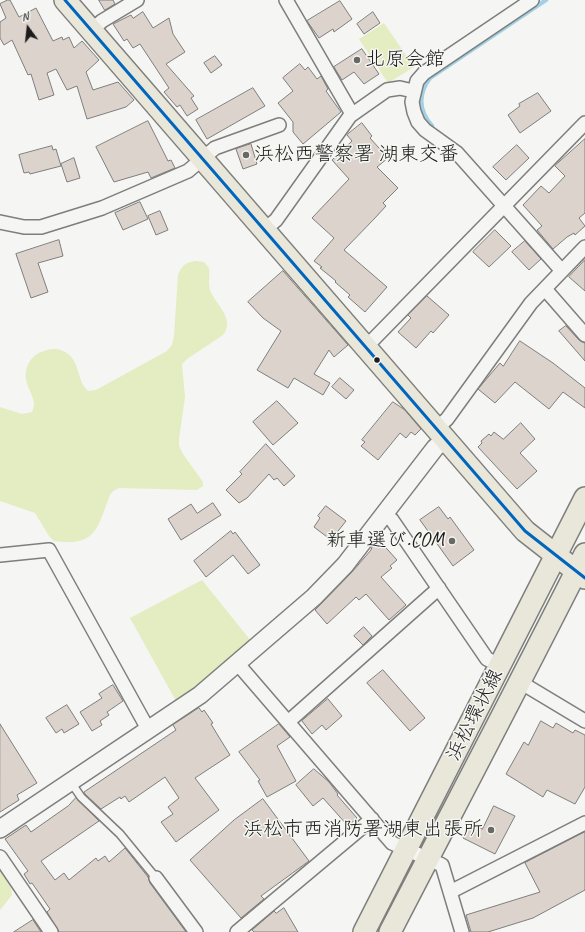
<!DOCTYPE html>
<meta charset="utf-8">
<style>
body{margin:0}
#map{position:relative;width:585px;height:932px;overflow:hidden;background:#f5f5f3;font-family:Caveat,sans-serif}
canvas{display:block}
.north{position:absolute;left:8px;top:8px;width:40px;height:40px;-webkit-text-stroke:3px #f6f6f2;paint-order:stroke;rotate:345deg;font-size:11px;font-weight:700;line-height:16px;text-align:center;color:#1c1c1c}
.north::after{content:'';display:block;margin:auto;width:14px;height:18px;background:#1c1c1c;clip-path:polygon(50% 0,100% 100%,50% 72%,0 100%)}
</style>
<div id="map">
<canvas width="585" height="932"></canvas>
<div class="north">N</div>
</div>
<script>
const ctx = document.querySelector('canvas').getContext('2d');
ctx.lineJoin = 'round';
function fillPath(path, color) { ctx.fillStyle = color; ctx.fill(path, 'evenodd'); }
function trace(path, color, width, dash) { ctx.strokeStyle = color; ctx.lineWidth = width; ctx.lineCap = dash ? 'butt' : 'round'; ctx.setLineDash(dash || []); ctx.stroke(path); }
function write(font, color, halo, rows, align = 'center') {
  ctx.font = font + ' Caveat,"Klee One",sans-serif'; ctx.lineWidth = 3; ctx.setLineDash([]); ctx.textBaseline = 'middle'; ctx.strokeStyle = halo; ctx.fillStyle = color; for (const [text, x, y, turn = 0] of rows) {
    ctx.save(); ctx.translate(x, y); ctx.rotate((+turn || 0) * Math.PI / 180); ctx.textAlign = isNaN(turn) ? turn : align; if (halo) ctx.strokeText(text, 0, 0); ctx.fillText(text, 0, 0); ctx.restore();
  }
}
fillPath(new Path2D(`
 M384 23 414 67 388 83 359 39Z
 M196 261 204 262 209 268C210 275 208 283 210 290 215 304 236 319 223 335L187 359 182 364 185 397 179 439V446L183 454 203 482V486L197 490 119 488 113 491 110 495C97 528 97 547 54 541L49 536 35 513 0 501V407L22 414 32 412C33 409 34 406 34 403 33 395 27 387 26 379 24 367 32 354 44 351 52 348 61 348 68 354 80 363 77 381 88 391L96 390 167 351 172 345 174 336 178 275C182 265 186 262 196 261Z
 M202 580 251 641 195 689 176 701 130 618Z
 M0 867 10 882 12 895 0 910Z`), '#e4ecc1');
trace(new Path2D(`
 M432 126C419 111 417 95 430 78L546 0`), '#a2d1e6', 4.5);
const building = new Path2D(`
 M8 0H10L19 17 36 8 53 41 62 37 63 40 69 37 74 48 82 41 99 60 86 72 93 90 118 82 134 100 126 107 87 119 77 86 67 90 56 69 47 73 54 95 39 100 31 74 28 75 12 40 4 45 0 38V22L6 18 0 4Z
 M99 0H113L115 4 105 10Z
 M340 1 352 19 334 32 333 29 319 38 307 21Z
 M143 12 153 28 169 18 173 34 185 52 166 64 194 96 191 98 198 109 187 116 180 105 177 107 164 92 169 88 140 44 133 48 127 39 124 41 113 24 131 15 133 18Z
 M373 12 380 23 364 34 357 24Z
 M362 49 379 74 364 84 354 72 342 80 334 67Z
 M215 56 222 65 211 73 204 63Z
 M300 64 305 70 308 67 317 79 321 76 328 89 326 91 341 112 303 144 293 132V122L278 103 293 91 283 78Z
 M253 88 265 106 207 139 196 120Z
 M538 93 551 111 520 133 508 115 520 106 519 104Z
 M148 121 168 161 171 160 175 168 151 178 148 172 114 182 96 147Z
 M362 123 372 136 370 138 388 158 377 167 398 188 383 203 386 206 375 218 344 250 387 287 365 312 348 297 350 295 335 282 336 281 320 268 322 267 314 261 334 238 312 218 349 179 332 160 352 141 347 135Z
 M585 139V213L579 218 585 226 575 235 574 233 567 237 553 249 537 230 542 226 523 205 541 186 549 193 565 176 555 166Z
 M251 144 257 164 243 169 236 149Z
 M517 145 529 158 506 180 493 167Z
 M52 146 53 150 56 149 61 166 30 174 29 172 24 173 19 155Z
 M74 158 80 178 67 182 61 164Z
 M140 202 148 219 123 230 115 213Z
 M160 211 168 230 156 235 148 216Z
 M495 230 511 246 489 267 473 252Z
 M59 240 63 256 38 263 48 292 31 298 16 254Z
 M525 241 541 259 529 270 512 252Z
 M585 260V291L569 277Z
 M283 271 348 345 334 357 329 350 314 374 330 383 323 395 294 378 288 388 257 370 281 331 263 318 248 302Z
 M427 296 449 315 433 333 431 331 416 348 398 332 411 318 408 315Z
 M566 326 579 340 585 343V361L559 331Z
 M520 341 553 363 585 388V408L563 392 549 409 515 382 495 403 478 389 500 363 503 366Z
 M340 378 354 390 346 399 332 387Z
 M277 401 298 423 273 445 253 422Z
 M393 402 405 410 421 429 415 435 411 432 406 438 400 433 378 460 361 446 365 442 362 440Z
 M521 423 535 439 520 453 537 471 517 489 478 447 482 443 481 441 489 434 491 436 494 432 503 439Z
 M266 444 295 476 284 486 277 478 274 480 269 474 247 498 239 503 226 490 242 474 240 472Z
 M213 503 221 515 181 540 168 519 191 504 197 513Z
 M326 506 346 521 331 540 314 527 320 518 318 516Z
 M439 507 448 519 450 517 474 550 453 566 420 520Z
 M231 531 233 534 235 532 260 565 248 574 233 555 206 577 194 561Z
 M379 540 397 560 390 566 392 568 381 577 406 605 389 620 366 594 359 600 356 597 327 624 315 610 352 572 371 550 372 547Z
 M364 627 372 636 363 645 354 636Z
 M383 670 425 718 410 731 367 683Z
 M113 685 123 701 107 712 109 715 100 721 102 725 92 731 80 712 102 698 99 694Z
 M328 699 342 716 326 730 322 725 312 734 302 721Z
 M67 705 79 724 64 733 62 729 56 733 46 718Z
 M199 708 202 712 204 710 213 723 211 724 217 734 230 755 195 778 219 810 176 842 161 822 173 814 168 807 179 798 165 777 129 802 125 796 121 799 120 797 101 809 85 794 84 792 176 730 173 725Z
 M541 721 553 728 556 723 573 733 575 730 585 735V787L575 804 547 790 543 797 506 774 524 742 528 745Z
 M0 724 37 783 17 795 19 800 0 812Z
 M279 724 290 737 277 746 296 781 267 797 258 781 260 780 239 752Z
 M314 769 329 782 338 794 337 795 357 818 348 826 323 798 313 806 296 785Z
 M76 798 99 821 41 861 55 880 64 873 69 880 96 858 98 861 105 856 109 862 125 848 148 877 150 883 186 932H59L47 912 50 909 32 883 30 884 24 874 28 871 5 839 26 825 31 832 68 806Z
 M263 799 309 861 261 896 264 899 241 918 190 860 234 820Z
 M494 806 515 816 495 854 463 838 471 823 482 829Z
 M585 832V890L533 918 488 932H471L466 915 540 892 525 863Z
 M284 908 298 932H254L252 930 274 911 276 913Z
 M33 920 41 932H14Z`);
fillPath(building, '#dcd3cc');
trace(building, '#7e7e7d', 1);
const service = new Path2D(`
 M70 781 81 797 120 834 156 878`);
const minor = new Path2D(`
 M286 0 352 114
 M532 0 424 73 417 81 412 102 414 112 418 122 425 130 457 153 562 271
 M91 31 102 21 137 0
 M0 222 24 227H41L102 208 188 171 215 148 279 125
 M264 230 276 220 350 116 387 90 400 88 413 91
 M545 289 585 335
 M366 347 585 123
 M436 429 447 419 531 303 585 247
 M384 514 392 520 487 659 500 665
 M0 555 49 550 148 729
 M237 663 392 843 442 865 462 932
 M520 682 585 721
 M288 722 439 588
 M0 857 51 932
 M156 878 196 932
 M450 892 585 823
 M237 932 372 819`);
const tertiary = new Path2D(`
 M0 829 200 695 314 597 345 565 435 448 445 439`);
const primary = new Path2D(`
 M65 0 525 531 585 578
 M364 932 585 498
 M390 932C455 806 521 681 585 554`);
trace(service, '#7e7e7d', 10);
trace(minor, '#7e7e7d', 16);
trace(tertiary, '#7e7e7d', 20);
trace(primary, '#7e7e7d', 24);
trace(service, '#f5f5f3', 7);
trace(minor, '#f5f5f3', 13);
trace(tertiary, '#f5f5f3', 17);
trace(primary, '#e9e7da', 21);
trace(new Path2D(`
 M65 0 525 531 585 578`), '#0065bd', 3);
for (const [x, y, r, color] of [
 [357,60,4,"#686867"],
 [246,155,4,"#686867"],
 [377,360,3.5,"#1c1c1c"],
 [452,541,4,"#686867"],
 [491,830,4,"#686867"]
]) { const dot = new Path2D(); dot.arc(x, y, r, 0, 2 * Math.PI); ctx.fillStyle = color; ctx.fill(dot); trace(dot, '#f6f6f2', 1.5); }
write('20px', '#1c1c1c', '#f6f6f2', [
 ["北原会館",365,60],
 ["浜松西警察署 湖東交番",254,155],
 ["新車選び.COM",444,541,"right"],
 ["浜松市西消防署湖東出張所",483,830,"right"]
], 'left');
write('20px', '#1c1c1c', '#f6f6f2', [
 ["浜松環状線",475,715,-63]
]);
</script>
